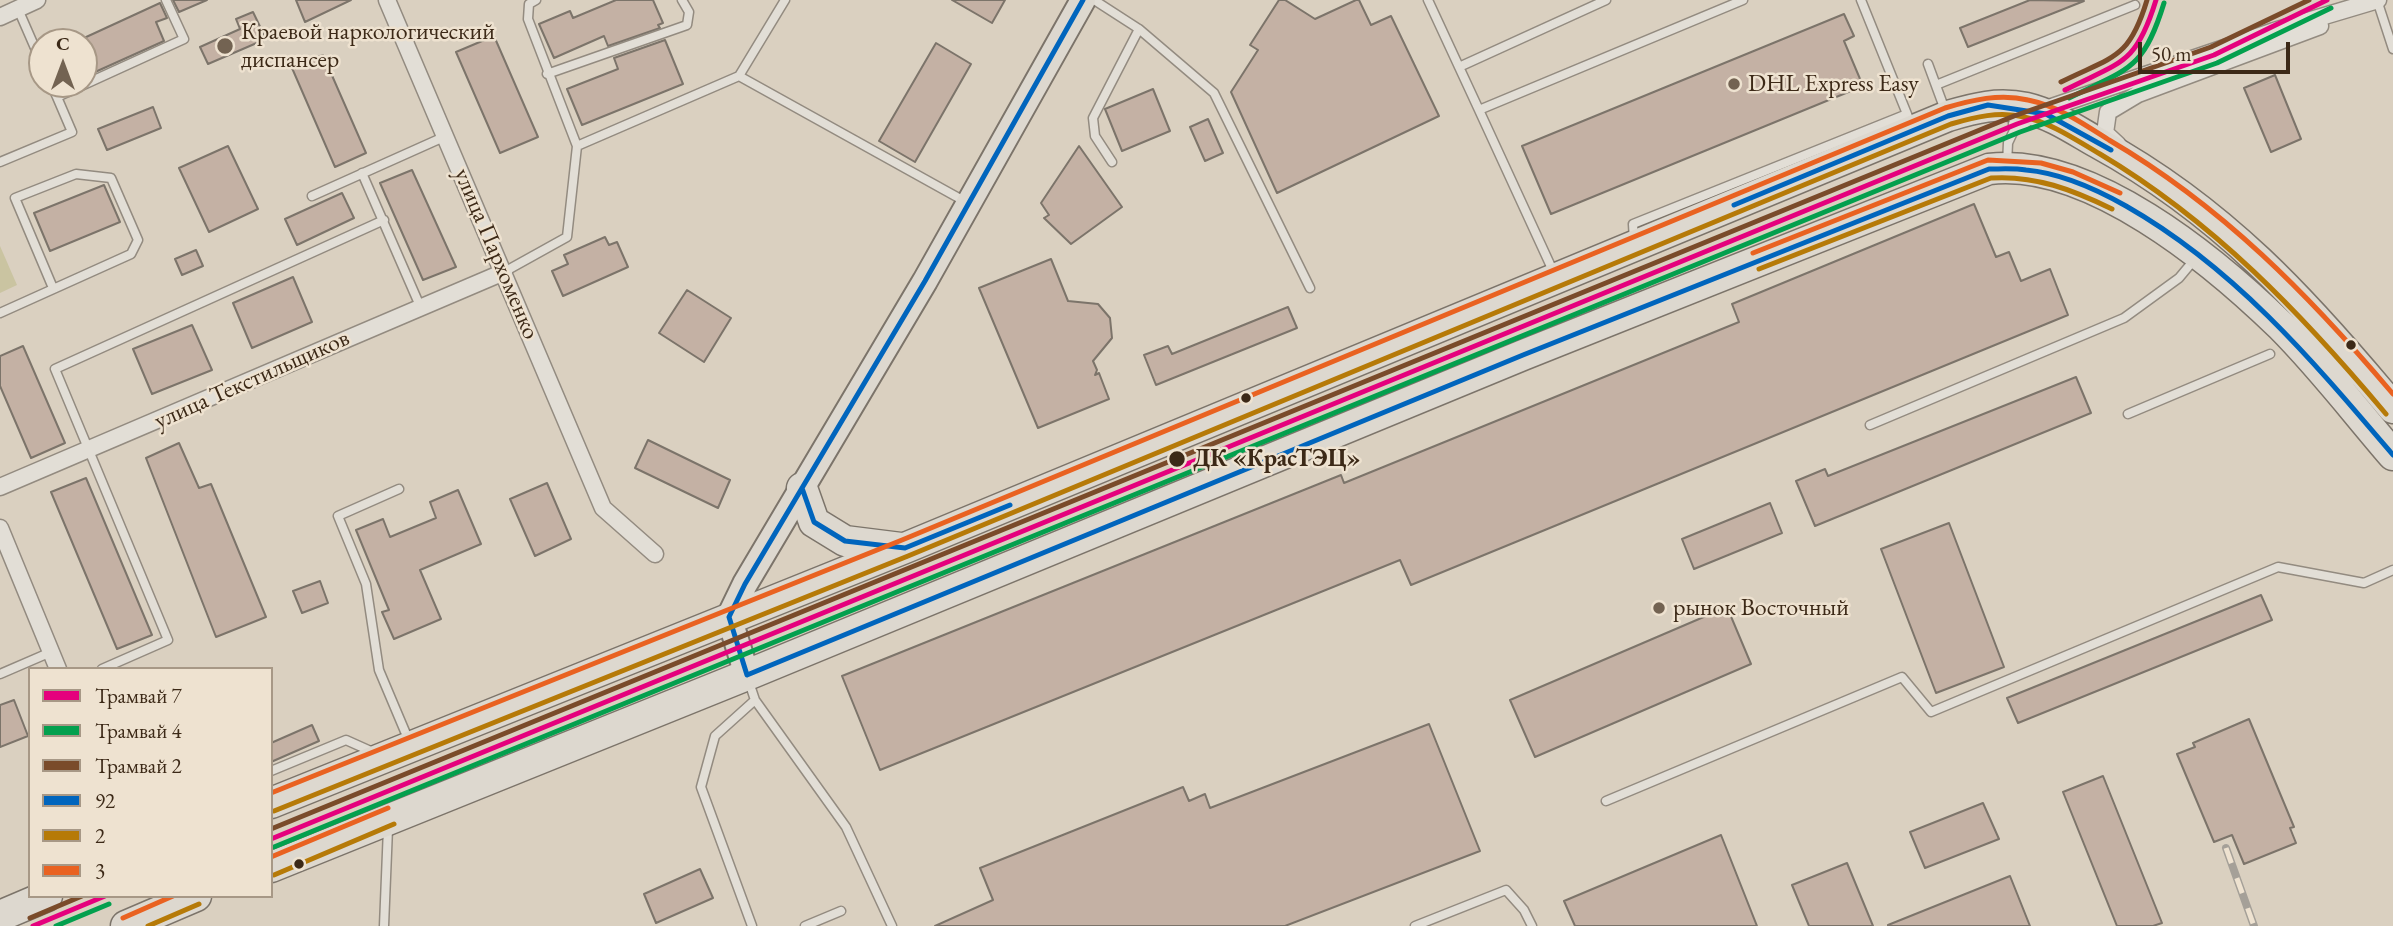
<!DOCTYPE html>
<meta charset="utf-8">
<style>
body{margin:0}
#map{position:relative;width:2393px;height:926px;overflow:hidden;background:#dad0c0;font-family:"EB Garamond",serif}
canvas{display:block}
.legend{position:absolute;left:28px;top:667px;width:245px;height:231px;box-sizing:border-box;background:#eee2d0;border:2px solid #a79886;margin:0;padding:9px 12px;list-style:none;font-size:21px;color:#3c2917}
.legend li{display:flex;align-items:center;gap:14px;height:35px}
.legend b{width:35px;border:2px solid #a79886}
.north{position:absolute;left:28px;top:28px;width:70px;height:70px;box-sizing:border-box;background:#eee2d0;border:2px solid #a79886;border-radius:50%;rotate:0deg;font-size:19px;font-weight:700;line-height:28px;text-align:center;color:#3c2917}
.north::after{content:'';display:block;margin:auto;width:24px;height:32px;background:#736352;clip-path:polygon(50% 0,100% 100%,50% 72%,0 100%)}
.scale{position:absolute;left:2138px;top:42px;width:152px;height:32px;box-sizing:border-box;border:4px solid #3c2917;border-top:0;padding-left:9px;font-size:21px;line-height:24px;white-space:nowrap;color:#3c2917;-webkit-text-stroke:5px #eee2d0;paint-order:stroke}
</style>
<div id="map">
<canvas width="2393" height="926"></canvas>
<ul class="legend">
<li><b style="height:9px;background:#e5007d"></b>Трамвай 7</li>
<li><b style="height:9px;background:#03a04e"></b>Трамвай 4</li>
<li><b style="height:9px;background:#7a4b2a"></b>Трамвай 2</li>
<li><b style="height:9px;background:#0065bd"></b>92</li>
<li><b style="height:9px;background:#b67a08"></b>2</li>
<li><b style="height:9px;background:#e96221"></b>3</li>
</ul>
<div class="north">С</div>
<div class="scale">50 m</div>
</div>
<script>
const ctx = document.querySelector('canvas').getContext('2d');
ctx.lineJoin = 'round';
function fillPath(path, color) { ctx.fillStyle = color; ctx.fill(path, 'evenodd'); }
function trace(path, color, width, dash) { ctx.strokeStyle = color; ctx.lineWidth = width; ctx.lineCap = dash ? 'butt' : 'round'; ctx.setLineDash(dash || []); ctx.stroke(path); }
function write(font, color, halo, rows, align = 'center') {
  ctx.font = font + ' "EB Garamond",serif'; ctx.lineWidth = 5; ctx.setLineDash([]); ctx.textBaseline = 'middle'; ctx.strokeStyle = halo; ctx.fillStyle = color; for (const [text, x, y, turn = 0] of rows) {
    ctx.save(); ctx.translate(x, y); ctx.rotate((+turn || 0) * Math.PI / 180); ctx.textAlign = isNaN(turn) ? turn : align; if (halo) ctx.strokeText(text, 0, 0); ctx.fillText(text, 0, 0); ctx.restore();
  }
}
fillPath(new Path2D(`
 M0 246 17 285 0 293Z`), '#cac4a1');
const building = new Path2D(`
 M173 0H207L179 12Z
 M296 0H351L305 22Z
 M616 0H653L663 23 658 25 660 28 608 46 604 36 554 58 539 24 570 11 573 18Z
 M952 0H1005L992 23Z
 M1279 0H1285L1315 19 1356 0H1359L1371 25 1391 16 1439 116 1277 193 1231 92 1258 50 1250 45Z
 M2030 0 2084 1 1968 47 1960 28Z
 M160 3 167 18 156 22 164 41 84 77V38Z
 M253 12 266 39 208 64 200 47 240 29 236 19Z
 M1844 14 1854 36 1844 41 1863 86 1551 214 1522 146Z
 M494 36 538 137 500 153 456 52Z
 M665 40 683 84 582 125 567 89 618 69 614 58Z
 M936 43 971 64 915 162 879 141Z
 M323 55 366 153 335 167 292 68Z
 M2275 75 2301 139 2271 152 2244 88Z
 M1153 89 1170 131 1122 151 1105 109Z
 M153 107 161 128 107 150 98 129Z
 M1208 119 1223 153 1205 161 1190 127Z
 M228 146 258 209 209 232 179 168Z
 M1079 146 1122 207 1071 244 1044 218 1049 215 1041 203Z
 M412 170 456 267 423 280 380 183Z
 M104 185 120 222 50 251 34 213Z
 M342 193 354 218 297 245 285 219Z
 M1974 204 1996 257 2009 252 2021 281 2050 269 2068 315 1411 585 1400 560 880 770 842 676 1341 475 1344 483 1739 322 1732 304Z
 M605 237 609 245 617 242 628 267 563 296 552 271 568 264 564 255Z
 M196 250 203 266 182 275 175 259Z
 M1051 259 1068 301 1098 304 1110 318 1112 338 1093 361 1097 370 1095 375 1099 373 1109 399 1038 428 979 288Z
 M293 277 312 322 252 348 233 303Z
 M687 290 731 318 704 362 659 333Z
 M1288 307 1297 328 1156 385 1144 355 1168 346 1172 354Z
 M192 325 212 370 152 394 133 349Z
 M23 346 65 443 31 458 0 386V356Z
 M2076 377 2091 413 1815 526 1796 481 1825 469 1828 476Z
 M648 440 730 480 718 508 635 468Z
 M179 443 199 488 211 484 266 617 216 637 146 458Z
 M86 478 152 635 117 649 51 492Z
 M547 483 571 539 535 556 510 499Z
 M458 490 481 544 420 570 441 619 394 639 382 612 389 610 356 530 383 519 390 537 436 518 430 502Z
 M1770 503 1782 533 1694 569 1682 539Z
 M1949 523 2004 667 1936 693 1881 549Z
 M320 581 328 603 302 613 293 591Z
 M2261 595 2272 620 2018 723 2007 698Z
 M1727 607 1751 664 1535 757 1510 700Z
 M14 700 28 736 0 747V705Z
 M2249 719 2294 827 2290 828 2296 843 2244 864 2232 835 2214 842 2177 754 2195 747 2193 743Z
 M1429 724 1480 851 1285 926H935L993 900 980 868 1183 787 1189 801 1205 794 1210 808Z
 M312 725 319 741 271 762V743Z
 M2103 776 2162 923 2153 926H2117L2063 792Z
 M1983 803 1999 839 1925 868 1910 832Z
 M1721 835 1757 926H1575L1564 901Z
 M1847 863 1873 926H1809L1792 885Z
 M700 869 713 898 656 923 644 894Z
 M2010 876 2030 926H1888V925Z`);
fillPath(building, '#c4b1a4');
trace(building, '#7c746a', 2);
const lane = new Path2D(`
 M1094 0 1139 29 1093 118 1095 136 1112 162
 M1428 0 1479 110 1743 0
 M1861 0 1907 114
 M2377 0 2393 49
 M18 9 42 64
 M1139 29 1214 93 1310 288
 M1928 64 1945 110
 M1459 67 1606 0
 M547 74 687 25 689 12 682 0
 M739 76 966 202
 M51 84 57 97 184 39 166 0
 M1936 85 2135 5
 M1479 110 1554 273
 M577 146 739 76 785 0
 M0 162 72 132 57 97
 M2007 164 2008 143 2017 124
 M362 173 420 306
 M312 196 446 136
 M1634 241 1633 224 1907 114 1911 124
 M504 272 567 237 577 146 528 19 529 4 536 0
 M0 313 131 254 138 240 111 178 76 174 15 198 53 288
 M2128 414 2270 354
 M1870 425 2124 318 2179 278 2194 260
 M399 489 338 516 366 584 379 670 409 741
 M102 669 168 640 55 369 384 220
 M0 674 51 652
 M749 682 755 700 846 827 892 926
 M271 771 346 740 375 753
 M1606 801 1902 677 1931 712 2278 567 2364 583 2393 570
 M384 926 388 828
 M752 926 701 787 715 736 755 700
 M805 926 841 911
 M1415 926 1506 890 1524 910 1532 926`);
const street = new Path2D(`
 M387 0 603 508 655 554
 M0 17 37 0
 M2017 124 2037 112 2274 31 2378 0
 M2118 145 2105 133 2108 112 2138 94 2320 26
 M0 487 504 272
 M0 528 58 669`);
const primary = new Path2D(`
 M747 675 729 617 745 584 925 281 1083 0`);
const highway = new Path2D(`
 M802 488 814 522 845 541 901 548
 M271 803 905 548 1948 116C1975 108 1998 102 2026 108 2052 114 2075 130 2098 143 2222 211 2304 301 2393 408
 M271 867 747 675 1523 355 1989 169C2089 157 2213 260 2281 326 2321 366 2356 412 2393 455
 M0 916 47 896
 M126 926 196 896`);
trace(lane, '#938b80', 11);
trace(street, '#938b80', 19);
trace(primary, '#7c746a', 28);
trace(highway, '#7c746a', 33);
trace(lane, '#e2ded6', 8);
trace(street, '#e2ded6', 16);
trace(primary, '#ddd8cf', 24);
trace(highway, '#ddd8cf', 30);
const rail = new Path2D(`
 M2226 848 2254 926`);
trace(rail, '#a5a098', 8);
trace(rail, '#eee2d0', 5, [16]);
trace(new Path2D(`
 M1083 0 925 281 745 584 729 617 747 675 1523 355 1989 169C2001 169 2014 168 2026 170 2061 173 2096 189 2126 206 2235 268 2313 361 2393 455
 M1734 205 1948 116 1988 105 2046 114 2111 150
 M802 488 814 522 845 541 905 548 1010 505`), '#0065bd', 5);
trace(new Path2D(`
 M1759 269 1991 178C2035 175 2073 190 2112 209
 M274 811 908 556 1951 124C1975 117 1999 111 2024 117 2052 123 2076 140 2100 154 2214 222 2301 313 2386 414
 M274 875 394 824
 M148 926 199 904`), '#b67a08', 5);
trace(new Path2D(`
 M1753 253 1988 160 2041 163 2073 172 2120 193
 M271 793 902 540 1945 108C1972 100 2000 93 2028 100 2058 106 2084 124 2109 140 2222 206 2309 295 2393 394
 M271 857 388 808
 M123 918 173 896`), '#e96221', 5);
trace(new Path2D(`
 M2065 90C2122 61 2136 65 2156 0
 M271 839 2017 124 2214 55 2327 0
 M33 926 105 896`), '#e5007d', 5);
trace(new Path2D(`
 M2069 98C2129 68 2143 71 2164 3
 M274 847 2020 132 2217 63 2331 8
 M56 926 109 904`), '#03a04e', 5);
trace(new Path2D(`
 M2061 82C2113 56 2129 60 2147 0
 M271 829 2014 116 2211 47 2309 0
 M30 918 82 896`), '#7a4b2a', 5);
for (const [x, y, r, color] of [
 [225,46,9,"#736352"],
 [1734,84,7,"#736352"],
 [2351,345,6,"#3c2917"],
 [1246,398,6,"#3c2917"],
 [1177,459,9,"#3c2917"],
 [1659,608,7,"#736352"],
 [299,864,6,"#3c2917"]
]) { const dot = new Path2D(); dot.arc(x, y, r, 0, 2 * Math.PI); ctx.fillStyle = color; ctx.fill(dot); trace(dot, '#eee2d0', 2.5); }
write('24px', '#3c2917', '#eee2d0', [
 ["Краевой наркологический",241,32],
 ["диспансер",241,60],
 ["DHL Express Easy",1748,84],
 ["рынок Восточный",1673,608]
], 'left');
write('24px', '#3c2917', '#eee2d0', [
 ["улица Пархоменко",496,254,67],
 ["улица Текстильщиков",252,380,-24]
]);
write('bold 24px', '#3c2917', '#eee2d0', [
 ["ДК «КрасТЭЦ»",1193,459]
], 'left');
</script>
